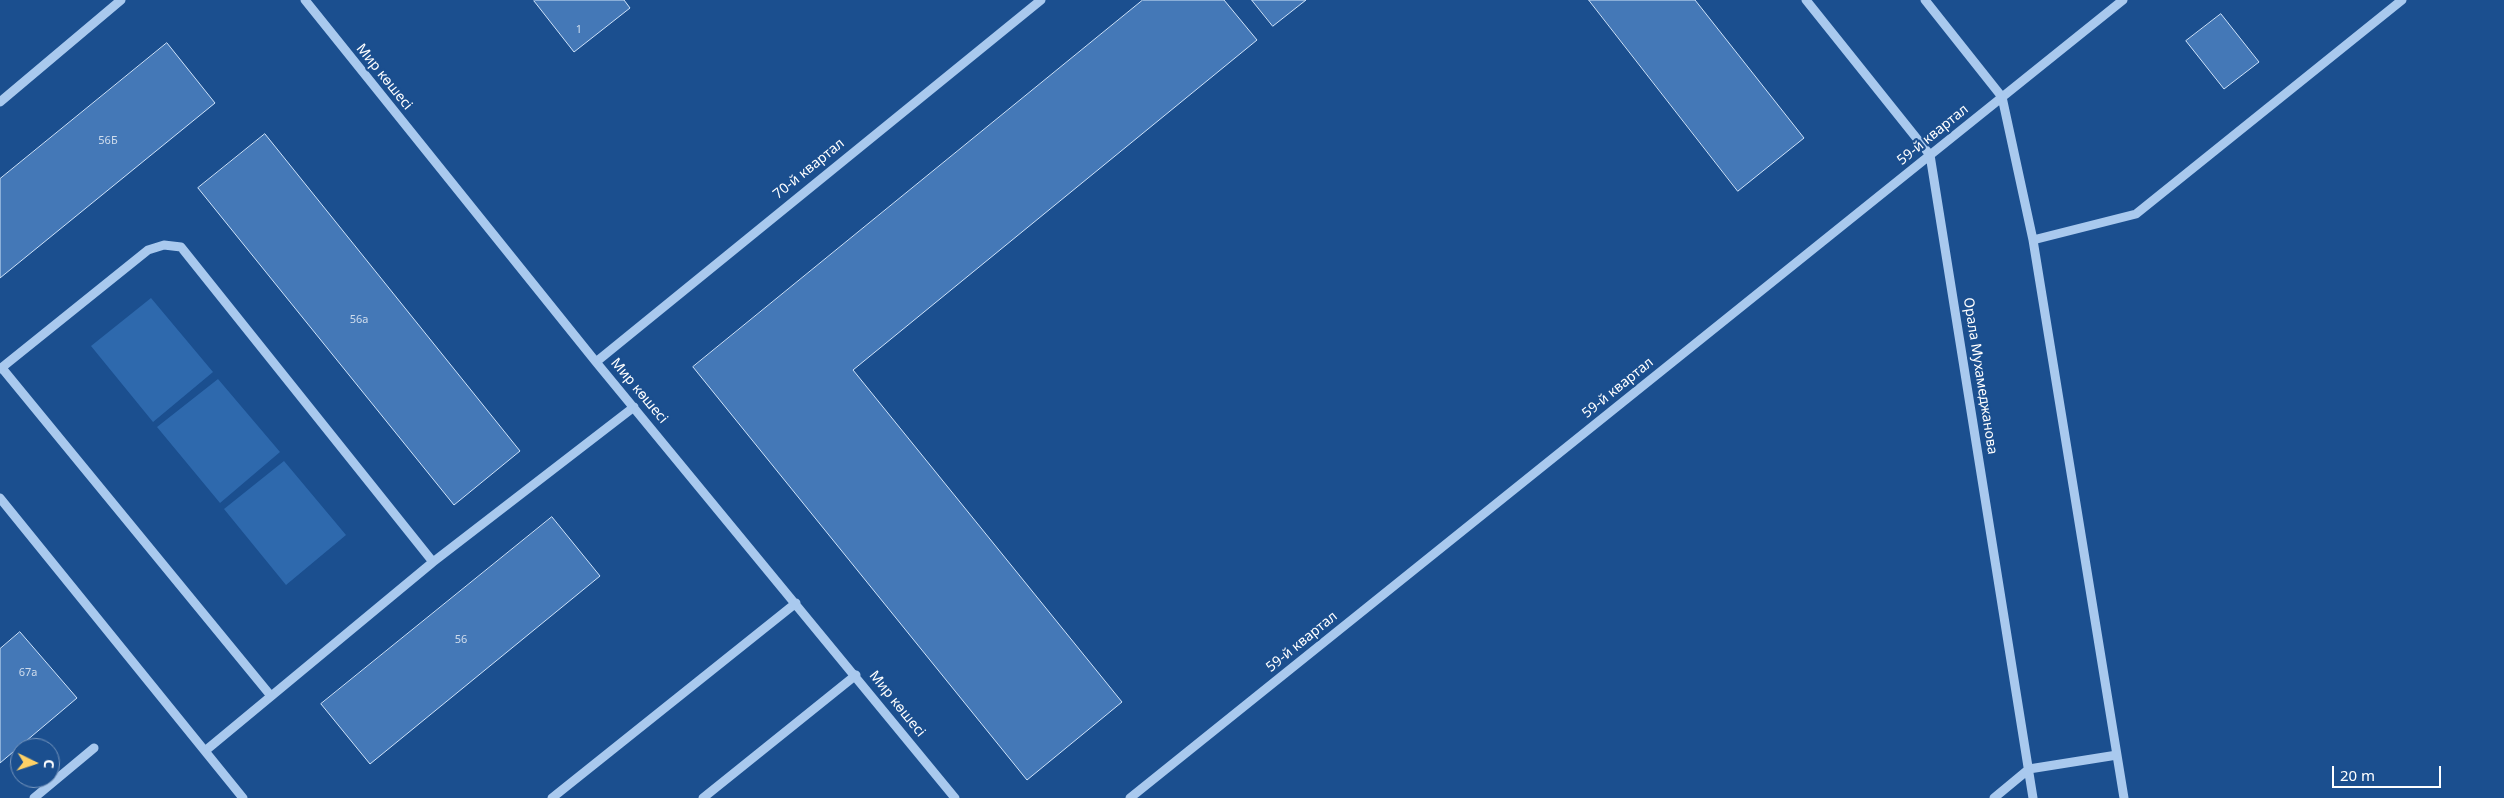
<!DOCTYPE html>
<meta charset="utf-8">
<style>
body{margin:0}
#map{position:relative;width:2504px;height:798px;overflow:hidden;background:#1b4f8f;font-family:"Noto Sans",sans-serif}
canvas{display:block}
.north{position:absolute;left:10px;top:738px;width:50px;height:50px;box-sizing:border-box;background:#1b4f8f;border:1px solid #7695bc;border-radius:50%;rotate:94deg;font-size:14px;font-weight:700;line-height:20px;text-align:center;color:#fff}
.north::after{content:'';display:block;margin:auto;width:18px;height:22px;background:#ffd166;clip-path:polygon(50% 0,100% 100%,50% 72%,0 100%)}
.scale{position:absolute;left:2332px;top:766px;width:109px;height:22px;box-sizing:border-box;border:2px solid #fff;border-top:0;padding-left:6px;font-size:15px;line-height:18px;white-space:nowrap;color:#fff;-webkit-text-stroke:4px #1b4f8f;paint-order:stroke}
</style>
<div id="map">
<canvas width="2504" height="798"></canvas>
<div class="north">С</div>
<div class="scale">20 m</div>
</div>
<script>
const ctx = document.querySelector('canvas').getContext('2d');
ctx.lineJoin = 'round';
function fillPath(path, color) { ctx.fillStyle = color; ctx.fill(path, 'evenodd'); }
function trace(path, color, width, dash) { ctx.strokeStyle = color; ctx.lineWidth = width; ctx.lineCap = dash ? 'butt' : 'round'; ctx.setLineDash(dash || []); ctx.stroke(path); }
function write(font, color, halo, rows, align = 'center') {
  ctx.font = font + ' "Noto Sans",sans-serif'; ctx.lineWidth = 4.5; ctx.setLineDash([]); ctx.textBaseline = 'middle'; ctx.strokeStyle = halo; ctx.fillStyle = color; for (const [text, x, y, turn = 0] of rows) {
    ctx.save(); ctx.translate(x, y); ctx.rotate((+turn || 0) * Math.PI / 180); ctx.textAlign = isNaN(turn) ? turn : align; if (halo) ctx.strokeText(text, 0, 0); ctx.fillText(text, 0, 0); ctx.restore();
  }
}
fillPath(new Path2D(`
 M151 298 213 372 153 422 91 346Z
 M218 379 280 452 220 503 157 427Z
 M284 461 346 535 286 585 224 509Z`), '#2e69ad');
const building = new Path2D(`
 M535 0H624L630 8 574 52 534 1Z
 M1143 0H1224L1257 40 853 370 1122 702 1027 780 693 367Z
 M1252 0H1306L1273 26Z
 M1589 0H1695L1804 138 1738 191Z
 M2221 14 2259 62 2224 89 2186 41Z
 M167 43 215 103 0 278V179Z
 M265 134 520 451 454 505 198 188Z
 M552 517 600 576 370 764 321 704Z
 M20 632 77 698 0 763V649Z`);
fillPath(building, '#4478b7');
trace(building, '#cfe3fa', 1);
trace(new Path2D(`
 M305 0 596 362 955 798
 M1806 0 1930 155 2033 798
 M1925 0 2002 97 2033 240 2124 798
 M0 102 121 0
 M2033 240 2136 214 2402 0
 M596 362 1041 0
 M2 368 271 696
 M0 369 148 250 164 245 181 247 433 562
 M0 498 243 798
 M205 751 433 562 634 407
 M34 798 94 748
 M552 798 796 603
 M703 798 856 675
 M1130 798 2123 0
 M1994 798 2029 769 2117 755`), '#a9c9ee', 9);
write('11px', '#d0dded', null, [
 ["1",579,30],
 ["56Б",108,141],
 ["56а",359,320],
 ["56",461,640],
 ["67а",28,673]
]);
write('14px', '#fff', '#1b4f8f', [
 ["Мир көшесі",384,77,51],
 ["59-й квартал",1933,135,-39],
 ["70-й квартал",809,169,-39],
 ["Орала Мухамеджанова",1980,376,81],
 ["59-й квартал",1618,388,-39],
 ["Мир көшесі",639,391,50],
 ["59-й квартал",1302,642,-39],
 ["Мир көшесі",897,704,51]
]);
</script>
